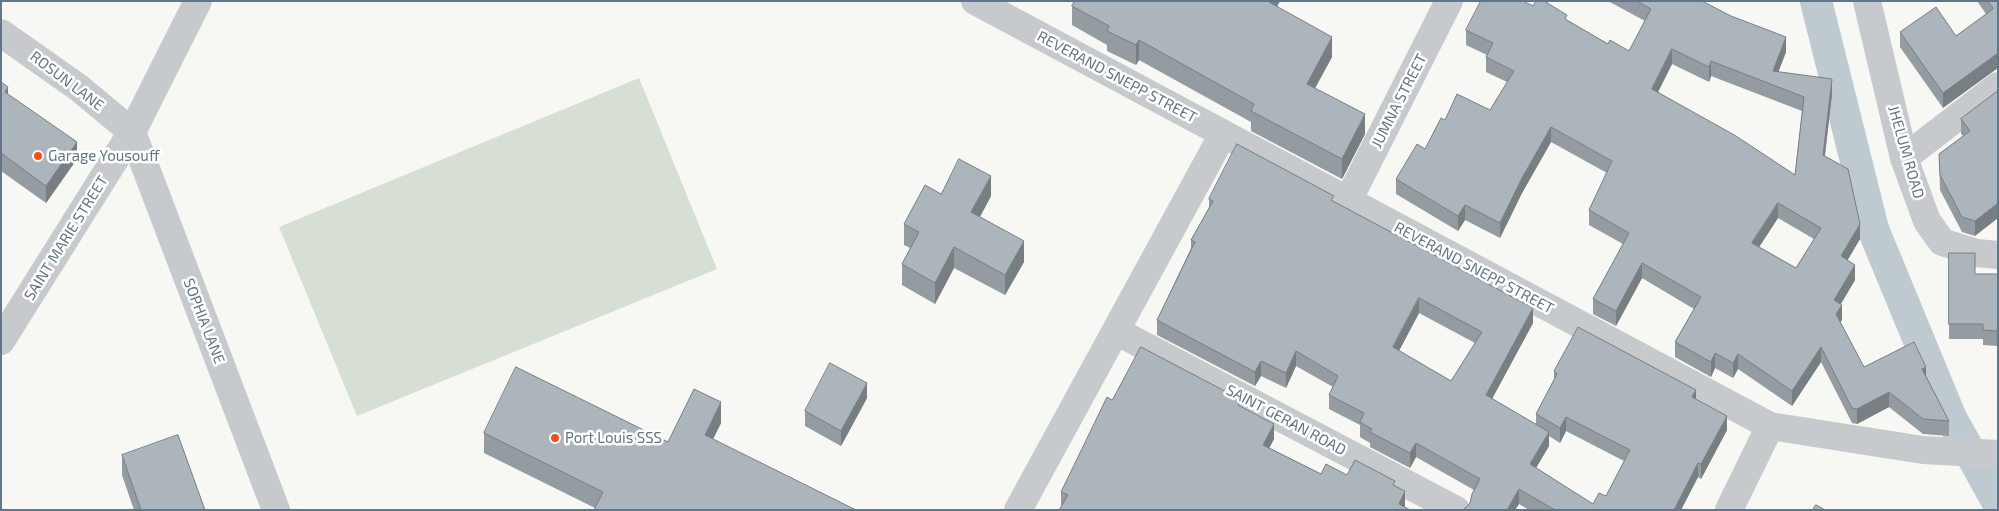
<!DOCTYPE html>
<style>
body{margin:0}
#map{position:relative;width:1999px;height:511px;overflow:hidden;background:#f7f7f3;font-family:"Exo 2",sans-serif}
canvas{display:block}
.frame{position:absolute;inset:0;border:2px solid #627687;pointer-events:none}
</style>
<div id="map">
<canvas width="1999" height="511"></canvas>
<div class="frame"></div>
</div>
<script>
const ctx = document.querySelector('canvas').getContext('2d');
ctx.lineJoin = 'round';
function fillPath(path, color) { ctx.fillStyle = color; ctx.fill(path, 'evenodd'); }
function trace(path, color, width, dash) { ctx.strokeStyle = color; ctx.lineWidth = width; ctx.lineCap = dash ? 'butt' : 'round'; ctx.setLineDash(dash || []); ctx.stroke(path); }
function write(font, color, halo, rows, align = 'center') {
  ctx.font = font + ' "Exo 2",sans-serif'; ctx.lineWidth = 5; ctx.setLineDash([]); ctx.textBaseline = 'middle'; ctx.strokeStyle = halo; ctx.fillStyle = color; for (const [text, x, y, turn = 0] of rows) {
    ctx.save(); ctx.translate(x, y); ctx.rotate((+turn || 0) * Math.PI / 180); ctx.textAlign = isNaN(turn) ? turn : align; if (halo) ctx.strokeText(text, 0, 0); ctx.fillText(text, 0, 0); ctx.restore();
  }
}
fillPath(new Path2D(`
 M639 78 717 269 357 416 279 227Z`), '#d7dfd4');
trace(new Path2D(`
 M1816 1 1873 229 1951 418 1998 503`), '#becad0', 32);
trace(new Path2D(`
 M975 1 1770 426 1923 450 1998 454
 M1867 1 1904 158 1927 221 1942 242 1977 253 1998 255
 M1 33 79 88 132 132
 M132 132 276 510
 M1904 158 1998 86
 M1348 201 1449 1
 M1116 331 1456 510
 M1 341 132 132 198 1
 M1018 510 1223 134
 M1729 510 1770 426`), '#c6cacd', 28);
fillPath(new Path2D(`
 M1071 1H1280L1277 6 1332 57 1315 88 1365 134 1342 179 1251 131V122L1139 60 1136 65 1107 51V45L1072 25V6L1074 3Z
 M1608 1H1705V3L1786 52 1778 72 1832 94 1825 156 1860 239 1847 261 1855 280 1841 304 1842 320 1840 322 1864 367 1926 376 1949 421V436L1923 434 1889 407 1857 424 1852 423 1821 362 1792 406 1738 369 1733 378 1715 368 1711 377 1675 357V342L1694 309 1642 278 1616 326 1593 314V299L1623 244 1589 225V210L1607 173 1551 142 1522 193 1500 238 1465 220 1458 231 1396 194V179L1425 149 1445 120 1490 110 1507 82 1486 72V57L1487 55 1466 45V30L1533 6 1567 20 1608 44 1629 51 1645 21ZM1672 64 1709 82 1711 76 1802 111 1795 175 1658 92ZM1778 218 1814 239 1796 268 1759 247Z
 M1977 1H1998L1943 108 1900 47V32L1956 36 1986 14Z
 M1 82 8 94 77 159 46 203 1 171Z
 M1998 91 1975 236 1962 232 1940 190 1939 154 1963 136 1961 134V119Z
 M941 194 991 196 980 217 1024 262 1005 295 954 268 935 304 902 285V264L910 248 904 245V224Z
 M1209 199 1334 202 1533 323 1492 399 1536 424V414L1554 380V371L1696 399 1727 430 1701 479 1698 477 1681 510H1529L1519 504 1515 510H1463L1470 503 1474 490 1416 457 1410 468 1370 447V443L1360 437V425L1329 409V395L1333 387 1296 366 1286 388 1261 376 1255 386 1157 335V320L1191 248V240L1209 208ZM1419 313 1475 343 1451 381 1399 351ZM1566 431 1624 461 1606 496 1593 504 1536 468 1549 446V436L1560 443Z
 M1949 253 1975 274H1998V346L1983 345V339H1949Z
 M867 398 841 446 805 426V411Z
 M1112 400 1240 406 1274 439 1269 448 1321 474 1347 475 1395 486 1405 506V507H1061V492Z
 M721 423 713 439 595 508 484 453V433L668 442Z
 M122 455 205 510H134L122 475Z`), '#949ca1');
fillPath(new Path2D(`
 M1269 1H1280L1269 22Z
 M1332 37V57L1307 103V84Z
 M1786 37V52L1773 86V71Z
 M1139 40V60L1136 65V45Z
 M1672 49V64L1652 104V89Z
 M1998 53V68L1943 108V93Z
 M1711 61V76L1709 82V67Z
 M1832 79V94L1823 170V155Z
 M8 87V105L5 92Z
 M1365 114V134L1342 179V159Z
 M1551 127V142L1522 193 1500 238V223L1522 178Z
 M77 142V159L46 203V186Z
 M991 176V196L971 233V212Z
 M1778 203V218L1752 258V243Z
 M1998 203V218L1975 236V221Z
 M1465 205V220L1458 231V216Z
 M1860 224V239L1841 271V256Z
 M1024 241V262L1005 295V275Z
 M954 247V268L935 304V283Z
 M1642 263V278L1616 326V311Z
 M1855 265V280L1834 315V300Z
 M1419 298V313L1393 362V347Z
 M1842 305V320L1836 329V314Z
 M1533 308V323L1486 410V395Z
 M1821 347V362L1792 406V391Z
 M1296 351V366L1286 388V373Z
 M1715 353V368L1711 377V362Z
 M1738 354V369L1733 378V363Z
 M1261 361V376L1255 386V372Z
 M1926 367V382L1922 369Z
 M867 383V398L841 446V431Z
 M1696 390V404L1692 397Z
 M1889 392V407L1857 424V409Z
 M721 402V423L705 455V435Z
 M1727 416V430L1701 479V464Z
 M1566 417V431L1560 443V428Z
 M1274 424V439L1263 460V445Z
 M1549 432V446L1530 478V464Z
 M1416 443V457L1410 468V453Z
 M1698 463V477L1681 510H1674Z
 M1519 489V504L1515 510H1507Z
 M1405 491V506L1403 510 1399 504Z`), '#787f83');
const building = new Path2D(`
 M1075 1H1269V2L1332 37 1307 84 1365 114 1342 159 1251 111 1254 104 1139 40 1136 45 1107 31 1109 26 1072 6Z
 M1481 1H1523L1533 6 1536 1H1544L1567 15 1565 19 1608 44 1610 40 1629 51 1651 9 1637 1H1702L1731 16 1786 37 1773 71 1832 79 1823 155 1848 169 1860 224 1841 256 1855 265 1834 300 1842 305 1836 314 1864 367 1914 342 1926 367 1922 369 1949 421 1923 419 1889 392 1857 409 1852 408 1821 347 1792 391 1738 354 1733 363 1715 353 1711 362 1675 342 1701 297 1642 263 1616 311 1593 299 1629 233 1589 210 1612 161 1551 127 1522 178 1500 223 1465 205 1458 216 1396 179 1417 144 1425 149 1441 118 1445 120 1457 94 1490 110 1514 71 1486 57 1493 43 1466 30ZM1672 49 1709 67 1711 61 1804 97 1795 175 1736 136 1652 89ZM1778 203 1821 228 1796 268 1752 243Z
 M1988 1H1998V53L1943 93 1900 32 1936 7 1956 36 1993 9Z
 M1 82 8 87 5 92 77 142 46 186 1 153Z
 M1998 91V203L1975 221 1962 217 1940 175 1939 154 1970 131 1961 119Z
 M1237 144 1334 196 1331 200 1533 308 1486 395 1549 432 1530 464 1593 504 1599 493 1606 496 1630 450 1566 417 1560 428 1536 414 1557 374 1554 371 1578 327 1696 390 1692 397 1727 416 1701 464 1698 463 1674 510H1555L1519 489 1507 510H1463L1470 503 1472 494 1480 479 1416 443 1410 453 1370 432 1372 429 1360 422 1364 413 1329 395 1338 376 1296 351 1286 373 1261 361 1255 372 1157 320 1195 242 1191 240 1213 201 1209 199ZM1419 298 1482 332 1451 381 1393 347Z
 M959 159 991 176 971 212 1024 241 1005 275 954 247 935 283 902 264 919 232 904 224 925 185 941 194Z
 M1949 253H1975V274H1998V331L1983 330V324H1949Z
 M1141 347 1240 399 1238 405 1274 424 1263 445 1321 474 1326 464 1347 475 1355 460 1395 481 1393 485 1405 491 1399 504 1410 510H1059L1068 495 1061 492 1107 397 1112 400Z
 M830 363 867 383 841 431 805 411Z
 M516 367 668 442 694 389 721 402 705 435 856 510H594L603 492 484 433Z
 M178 435 205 510H141L122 455Z
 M1816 505 1825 510H1813Z`);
fillPath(building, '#acb5bb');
trace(building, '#787f83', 1);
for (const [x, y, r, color] of [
 [38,156,5,"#f55115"],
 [555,438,5,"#f55115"]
]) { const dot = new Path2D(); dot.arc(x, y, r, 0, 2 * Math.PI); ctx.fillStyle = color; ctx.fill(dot); trace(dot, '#fff', 2); }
write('15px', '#627687', '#fff', [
 ["REVERAND SNEPP STREET",1117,77,28],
 ["ROSUN LANE",67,81,37],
 ["JUMNA STREET",1399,101,-63],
 ["JHELUM ROAD",1906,152,74],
 ["SAINT MARIE STREET",66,238,-58],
 ["REVERAND SNEPP STREET",1474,268,28],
 ["SOPHIA LANE",204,321,69],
 ["SAINT GERAN ROAD",1286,420,28]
]);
write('15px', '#627687', '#fff', [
 ["Garage Yousouff",48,156],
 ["Port Louis SSS",565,438]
], 'left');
</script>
